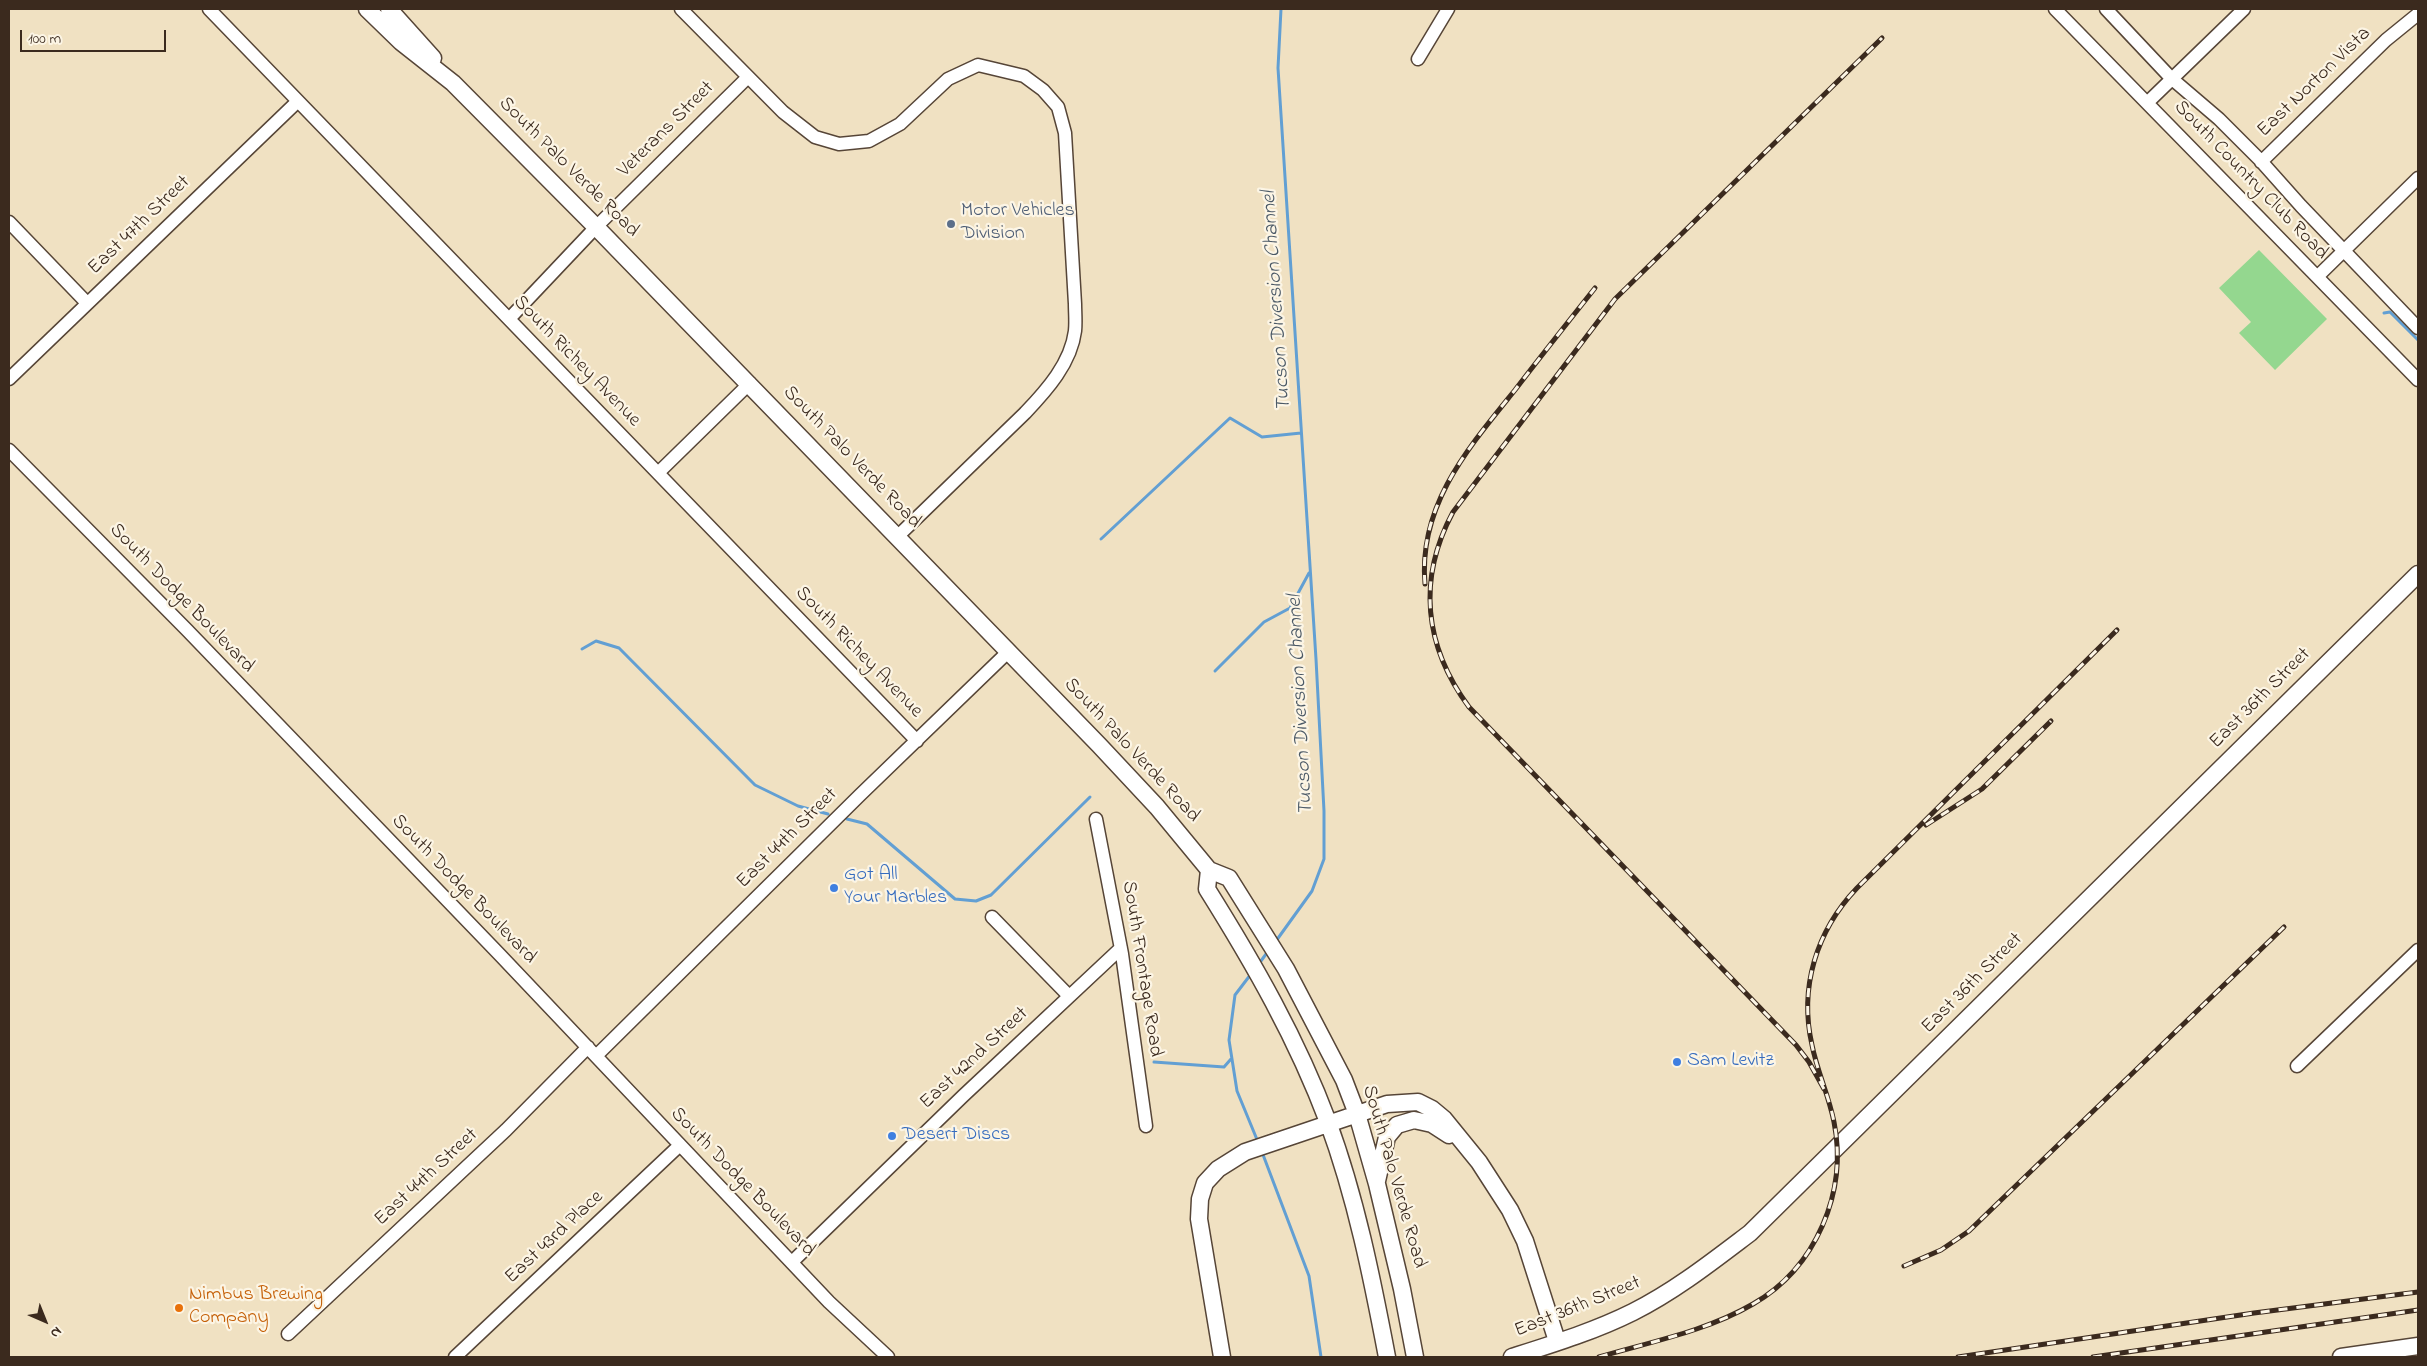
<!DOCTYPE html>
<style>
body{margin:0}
#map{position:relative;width:2427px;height:1366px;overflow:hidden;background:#f0e1c2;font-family:"Indie Flower",sans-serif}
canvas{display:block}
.frame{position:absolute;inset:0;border:10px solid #3b2a1e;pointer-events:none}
.north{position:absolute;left:20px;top:1296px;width:50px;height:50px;-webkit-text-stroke:4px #fcf5e5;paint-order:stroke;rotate:136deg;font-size:14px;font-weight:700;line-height:20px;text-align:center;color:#3b2a1e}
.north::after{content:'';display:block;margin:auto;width:18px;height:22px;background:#3b2a1e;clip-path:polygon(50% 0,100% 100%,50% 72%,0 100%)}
.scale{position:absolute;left:20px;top:30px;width:146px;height:22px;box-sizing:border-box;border:2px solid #3b2a1e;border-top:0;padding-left:6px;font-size:15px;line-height:18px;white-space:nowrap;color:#3b2a1e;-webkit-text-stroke:4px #fcf5e5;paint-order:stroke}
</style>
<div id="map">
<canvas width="2427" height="1366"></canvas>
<div class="frame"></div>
<div class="north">N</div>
<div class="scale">100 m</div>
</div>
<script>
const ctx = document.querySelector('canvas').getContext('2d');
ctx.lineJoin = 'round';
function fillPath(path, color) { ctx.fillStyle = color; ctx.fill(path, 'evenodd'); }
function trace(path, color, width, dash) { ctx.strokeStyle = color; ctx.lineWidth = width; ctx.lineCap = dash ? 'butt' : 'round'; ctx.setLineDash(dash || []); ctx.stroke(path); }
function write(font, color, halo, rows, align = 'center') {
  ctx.font = font + ' "Indie Flower",sans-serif'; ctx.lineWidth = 4.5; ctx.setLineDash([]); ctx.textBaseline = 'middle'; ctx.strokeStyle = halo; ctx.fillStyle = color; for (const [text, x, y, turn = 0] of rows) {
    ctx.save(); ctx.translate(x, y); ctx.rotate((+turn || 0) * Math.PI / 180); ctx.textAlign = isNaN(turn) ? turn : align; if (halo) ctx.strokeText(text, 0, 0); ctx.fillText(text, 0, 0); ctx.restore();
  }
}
fillPath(new Path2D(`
 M2259 250 2327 319 2275 370 2239 333 2251 322 2219 288Z`), '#94d78f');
trace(new Path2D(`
 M2384 313 2390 312 2418 340
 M1101 539 1230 418 1262 437 1301 433
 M582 649 596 641 619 648 755 785 798 806 828 814
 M1215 671 1264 622 1290 608 1309 573
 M847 819 867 824 955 899 976 901 991 895 1090 797
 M1276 941 1312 891 1324 859V811L1316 659 1278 68 1281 9
 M1258 965 1269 950
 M1251 974 1235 995 1229 1040 1237 1091 1258 1142
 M1154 1062 1224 1067 1231 1059
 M1262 1152 1309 1276 1321 1357`), '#629fd3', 3);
const minor = new Path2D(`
 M209 9 917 741
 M681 9 783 112 815 137 839 144 869 141 900 124 948 79 978 65 1024 76 1043 90 1058 107 1065 133 1075 304C1075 312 1076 322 1075 331 1071 363 1047 390 1025 413L898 536
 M2055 9 2418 380
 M2106 9 2171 78 2219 119 2260 160 2301 206 2418 328
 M1418 59 1448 9
 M2147 103 2244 9
 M2261 162 2386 40 2418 14
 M9 222 87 303
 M2318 276 2418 178
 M509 319 596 227 748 77
 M9 379 298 101
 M9 450 187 630 500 955 829 1302 888 1357
 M658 473 750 383
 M1096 819 1122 954 1146 1126
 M992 917 1069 996
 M596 1056 860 795 1009 651
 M2297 1066 2418 950
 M792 1262 963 1096 1121 948
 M288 1334 506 1130 588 1047
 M455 1357 680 1145`);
const major = new Path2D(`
 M367 9 401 42 453 83 596 227 1099 745 1157 807 1209 870 1229 878 1286 969 1344 1080 1357 1114 1377 1184 1402 1289 1415 1357
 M389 9 433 58
 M1209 870 1207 889C1254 964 1297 1039 1328 1122 1356 1198 1372 1278 1387 1357
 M1377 1181 1387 1137 1397 1125 1414 1120 1432 1124 1449 1135
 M1222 1357 1199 1219 1200 1199 1205 1183 1218 1169 1245 1152 1387 1104 1418 1102 1432 1109 1444 1119 1479 1162 1510 1210 1525 1241 1557 1341
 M1512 1357C1553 1344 1595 1331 1633 1312 1675 1291 1713 1261 1750 1233L2418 574
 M2341 1357 2418 1346`);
trace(minor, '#564537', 15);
trace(major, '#564537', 19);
trace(minor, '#fff', 12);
trace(major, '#fff', 16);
const rail = new Path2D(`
 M1425 584C1418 505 1469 447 1515 390 1541 356 1568 322 1595 288
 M1926 825 1982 789 2051 721
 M1824 1089 1809 1062 1796 1045 1469 707C1424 646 1417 579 1453 512L1615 299 1882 38
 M1904 1266 1941 1250 1969 1231 2284 927
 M1599 1357C1650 1342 1707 1331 1753 1304 1816 1268 1848 1192 1834 1122 1829 1096 1817 1071 1812 1045 1799 988 1816 931 1857 888L2117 630
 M1958 1357 2254 1313 2418 1292
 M2093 1357 2418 1310`);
trace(rail, '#3b2a1e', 5);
trace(rail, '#fcf5e5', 3, [9]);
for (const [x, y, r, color] of [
 [951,224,5,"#5c6f8a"],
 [834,888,5,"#3f7fe0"],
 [1677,1062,5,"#3f7fe0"],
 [892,1136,5,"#3f7fe0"],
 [179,1308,5,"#e8710a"]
]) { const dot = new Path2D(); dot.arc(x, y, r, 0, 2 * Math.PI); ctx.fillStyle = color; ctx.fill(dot); trace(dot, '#fcf5e5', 2); }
write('20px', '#3b2a1e', '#fcf5e5', [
 ["East Norton Vista",2315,83,-44],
 ["Veterans Street",667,130,-45],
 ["South Palo Verde Road",568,168,45],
 ["South Country Club Road",2250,181,46],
 ["East 47th Street",140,226,-44],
 ["South Richey Avenue",576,362,46],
 ["South Palo Verde Road",851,458,46],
 ["South Dodge Boulevard",181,599,46],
 ["South Richey Avenue",858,653,46],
 ["East 36th Street",2261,699,-45],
 ["South Palo Verde Road",1131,751,47],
 ["East 44th Street",788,839,-45],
 ["South Dodge Boulevard",463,890,46],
 ["South Frontage Road",1141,969,81],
 ["East 36th Street",1973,984,-45],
 ["East 42nd Street",975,1059,-43],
 ["South Palo Verde Road",1393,1177,74],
 ["East 44th Street",427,1178,-43],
 ["South Dodge Boulevard",742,1183,46],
 ["East 43rd Place",555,1238,-43],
 ["East 36th Street",1578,1308,-22]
]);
write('20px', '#4e5e75', '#fcf5e5', [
 ["Motor Vehicles",961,212],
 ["Division",961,235]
], 'left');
write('20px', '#366cbe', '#fcf5e5', [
 ["Got All",844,876],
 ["Your Marbles",844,899],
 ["Sam Levitz",1687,1062],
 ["Desert Discs",902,1136]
], 'left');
write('20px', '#c56008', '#fcf5e5', [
 ["Nimbus Brewing",189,1296],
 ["Company",189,1319]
], 'left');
write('italic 21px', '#4b5966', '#fcf5e5', [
 ["Tucson Diversion Channel",1278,301,-94],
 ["Tucson Diversion Channel",1302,705,-93]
]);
</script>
